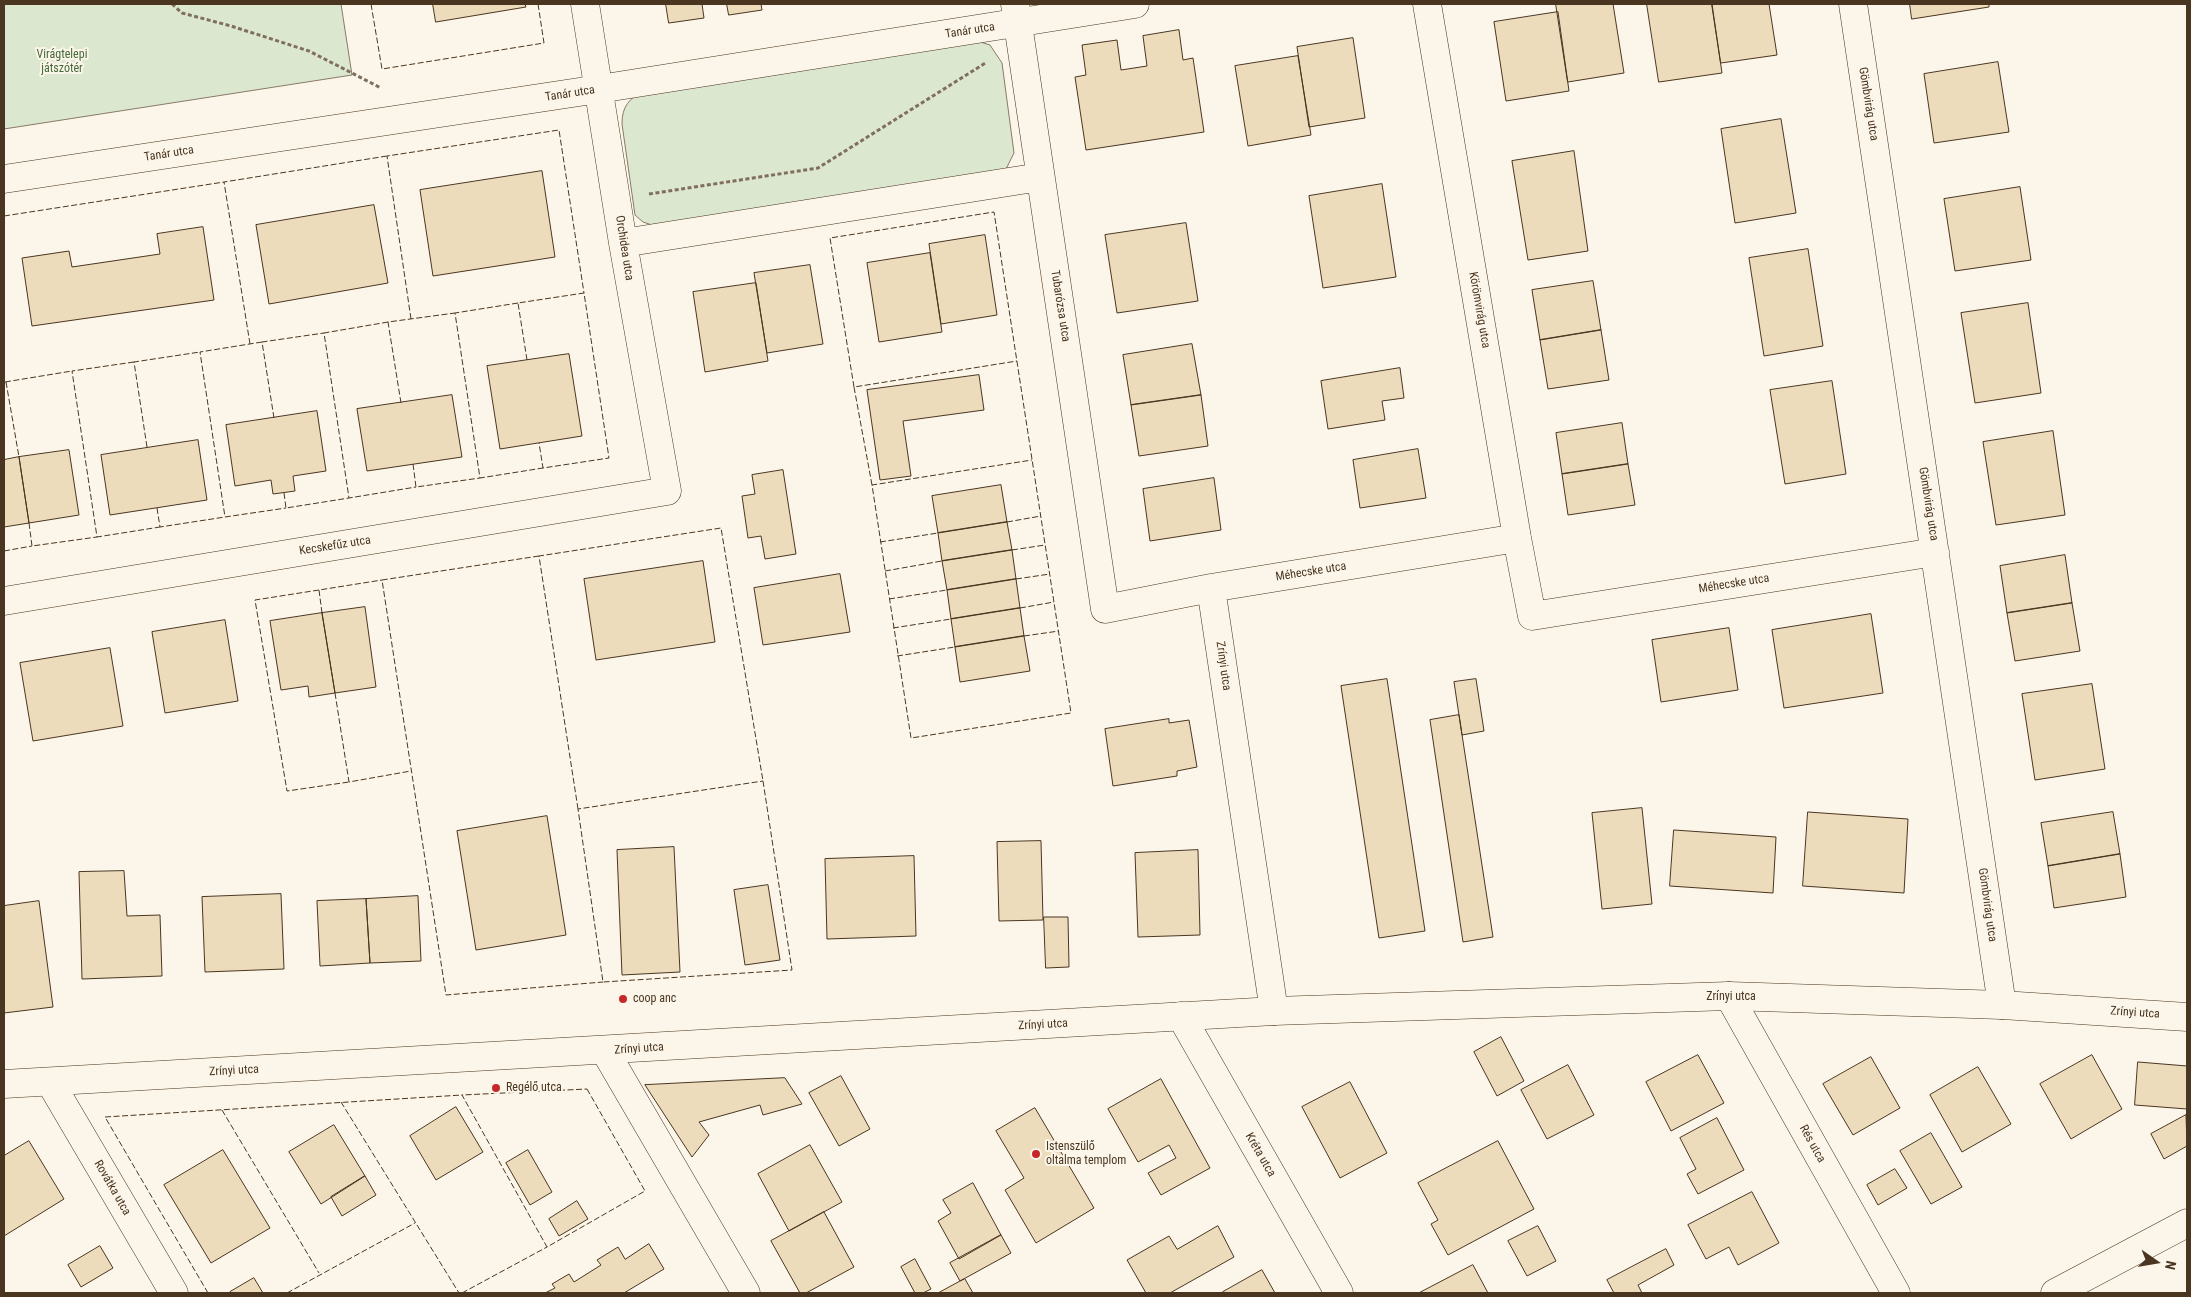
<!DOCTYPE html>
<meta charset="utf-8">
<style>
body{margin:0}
#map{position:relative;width:2191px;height:1297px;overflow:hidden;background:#fbf6e9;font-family:"Roboto Condensed",sans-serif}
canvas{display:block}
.frame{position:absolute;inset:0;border:5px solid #4a3520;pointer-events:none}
.north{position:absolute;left:2131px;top:1237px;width:50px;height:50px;-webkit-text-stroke:4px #fbf6e9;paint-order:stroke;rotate:103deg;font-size:14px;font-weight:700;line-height:20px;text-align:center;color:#4a3520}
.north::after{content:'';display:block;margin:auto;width:18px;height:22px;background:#4a3520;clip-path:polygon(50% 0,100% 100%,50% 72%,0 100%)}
</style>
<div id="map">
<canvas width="2191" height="1297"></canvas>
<div class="frame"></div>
<div class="north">N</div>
</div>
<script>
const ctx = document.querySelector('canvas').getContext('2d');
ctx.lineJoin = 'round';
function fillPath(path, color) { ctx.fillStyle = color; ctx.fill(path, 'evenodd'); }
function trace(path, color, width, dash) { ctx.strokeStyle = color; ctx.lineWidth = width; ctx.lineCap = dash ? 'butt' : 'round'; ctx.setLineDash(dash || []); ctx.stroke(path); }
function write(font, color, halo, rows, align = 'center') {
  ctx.font = font + ' "Roboto Condensed",sans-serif'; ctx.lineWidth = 4; ctx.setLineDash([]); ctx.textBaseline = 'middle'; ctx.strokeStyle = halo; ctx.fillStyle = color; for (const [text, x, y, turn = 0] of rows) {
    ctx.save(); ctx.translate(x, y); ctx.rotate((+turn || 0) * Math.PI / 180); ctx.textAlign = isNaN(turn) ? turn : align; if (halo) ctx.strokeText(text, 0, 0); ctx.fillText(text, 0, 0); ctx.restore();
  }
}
const green = new Path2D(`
 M4 4H341L352 75 4 129Z
 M974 40 990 45 1002 63 1014 153 1006 169 658 227 643 222 635 215 622 124C622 106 629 99 644 90Z`);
fillPath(green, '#dce7d0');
trace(green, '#887966', 1);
const building = new Path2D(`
 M433 4H525L526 7 436 22Z
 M666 4H702L704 18 669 23Z
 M727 4H761L762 10 729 15Z
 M1556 4H1613L1624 73 1568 82Z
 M1647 4H1712L1722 73 1659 82Z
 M1712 4H1769L1777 55 1721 63Z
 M1910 4H1989V7L1912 19Z
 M1558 12 1569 91 1506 101 1494 22Z
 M1179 30 1183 60 1193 58 1204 132 1086 150 1075 77 1086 75 1082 45 1117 40 1121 70 1147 66 1143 36Z
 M1353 38 1365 118 1309 127 1297 47Z
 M1298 56 1311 135 1248 146 1235 66Z
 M1998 62 2009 132 1934 143 1924 74Z
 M1781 119 1796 213 1735 223 1721 129Z
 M1574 151 1588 251 1528 260 1512 161Z
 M542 171 555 257 433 276 420 190Z
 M1382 184 1396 277 1323 288 1309 196Z
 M2020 187 2031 260 1955 271 1944 199Z
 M374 205 388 283 269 304 256 225Z
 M1186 223 1198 301 1117 313 1105 235Z
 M203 227 214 300 32 326 22 258 69 251 72 267 160 254 157 234Z
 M985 235 997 315 941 324 929 244Z
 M1808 249 1823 346 1764 356 1749 258Z
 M930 253 942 332 879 342 867 263Z
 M810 265 823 344 767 353 754 273Z
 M1593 281 1601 330 1540 340 1532 290Z
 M756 283 768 361 705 372 693 292Z
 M2028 303 2041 393 1975 403 1961 313Z
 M1601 330 1609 380 1548 389 1540 340Z
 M1192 344 1201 395 1131 405 1123 355Z
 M569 354 582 436 500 449 487 366Z
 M1400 368 1404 398 1382 401 1385 420 1328 429 1321 381Z
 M979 375 984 410 903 421 911 476 880 480 867 390Z
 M1832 381 1846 474 1785 484 1770 390Z
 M452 395 462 457 367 471 357 409Z
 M1201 395 1208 446 1139 456 1131 405Z
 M317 411 326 471 293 476 295 491 273 494 271 480 235 486 226 425Z
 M1622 423 1628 464 1562 474 1556 433Z
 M2053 431 2065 515 1996 525 1983 442Z
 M198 440 207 500 110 515 101 455Z
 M1418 449 1426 498 1360 508 1353 460Z
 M69 450 79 515 29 523 19 457Z
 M19 457 29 523 4 527V460Z
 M1628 464 1635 505 1568 515 1562 474Z
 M783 470 796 554 765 559 761 536 748 538 742 496 755 494 752 475Z
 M1214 478 1221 530 1150 541 1143 489Z
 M1001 485 1007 522 938 533 932 496Z
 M1007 522 1012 550 942 561 938 533Z
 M1012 550 1016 579 947 590 942 561Z
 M2065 555 2072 603 2007 613 2000 566Z
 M703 561 715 642 596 660 584 579Z
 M840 574 850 632 763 645 754 588Z
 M1016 579 1020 608 951 619 947 590Z
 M2072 603 2080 651 2015 661 2007 613Z
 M365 607 376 687 335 693 322 613Z
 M1020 608 1024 636 955 647 951 619Z
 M322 613 335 693 309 697 308 686 281 690 270 621Z
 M1871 614 1883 693 1784 708 1772 630Z
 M225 620 238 701 165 713 152 632Z
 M1729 628 1738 690 1661 702 1652 640Z
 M1024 636 1030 671 960 682 955 647Z
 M110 648 123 726 33 741 20 663Z
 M1387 679 1425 931 1379 938 1341 686Z
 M1476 679 1484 731 1462 735 1454 682Z
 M2092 684 2105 769 2035 780 2022 694Z
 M1459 715 1493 937 1463 942 1430 720Z
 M1169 719V723L1189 720 1197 767 1177 771V776L1113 786 1105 729Z
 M1642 808 1652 904 1602 909 1592 813Z
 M1808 812 1908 819 1904 893 1803 886Z
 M2113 812 2120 854 2048 866 2041 823Z
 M547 816 566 935 476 950 457 831Z
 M1674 830 1776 837 1773 893 1670 886Z
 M1041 841 1043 920 999 921 997 842Z
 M674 847 680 972 622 975 617 850Z
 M1198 850 1200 935 1138 937 1135 853Z
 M2120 854 2126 897 2054 908 2048 866Z
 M914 856 916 936 827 939 825 859Z
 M124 871 127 916 160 915 162 976 82 979 79 872Z
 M768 885 780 960 745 965 734 890Z
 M281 894 284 969 205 972 202 897Z
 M418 896 421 961 370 963 366 899Z
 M366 899 370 963 320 966 317 901Z
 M39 901 53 1007 4 1013V906Z
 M1044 917H1068L1069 967 1046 968Z
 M1501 1037 1524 1081 1497 1096 1474 1052Z
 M1698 1055 1724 1103 1671 1131 1646 1082Z
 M2092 1055 2122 1109 2071 1139 2040 1084Z
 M1871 1057 1900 1108 1853 1135 1823 1084Z
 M2138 1062 2187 1066V1109L2135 1105Z
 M1568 1065 1594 1115 1547 1139 1521 1090Z
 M1978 1067 2011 1124 1962 1152 1930 1095Z
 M841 1076 870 1129 839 1146 809 1093Z
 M785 1078 802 1104 763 1115 760 1105 699 1122 709 1135 692 1157 645 1085Z
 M1161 1079 1210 1168 1161 1195 1148 1173 1176 1158 1169 1145 1138 1162 1108 1109Z
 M1350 1082 1387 1153 1340 1178 1302 1107Z
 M456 1107 483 1152 436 1180 410 1136Z
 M1035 1108 1094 1208 1036 1243 1005 1190 1024 1178 996 1131Z
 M2186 1115 2187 1146 2164 1159 2151 1134Z
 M1717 1118 1744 1170 1698 1194 1687 1174 1696 1169 1680 1138Z
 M334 1125 365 1176 321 1204 289 1152Z
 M1931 1133 1962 1187 1931 1204 1900 1151Z
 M29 1141 64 1199 4 1236V1156Z
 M1498 1141 1534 1209 1448 1255 1431 1224 1438 1220 1418 1183Z
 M810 1145 842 1202 789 1231 758 1174Z
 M223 1150 270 1228 211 1263 164 1185Z
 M528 1150 552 1192 530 1205 506 1163Z
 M1895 1169 1907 1188 1878 1205 1867 1185Z
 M365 1176 376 1195 342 1216 331 1197Z
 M973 1183 1001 1235 959 1259 938 1221 951 1213 943 1200Z
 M1752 1192 1779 1243 1738 1265 1729 1247 1706 1259 1688 1225Z
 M577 1201 588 1219 559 1236 549 1219Z
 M824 1212 854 1267 806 1293H800L771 1241Z
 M1218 1226 1234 1257 1170 1293H1146L1127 1260 1169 1236 1177 1249Z
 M1538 1226 1556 1261 1527 1276 1508 1241Z
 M1001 1235 1011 1253 960 1281 950 1263Z
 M649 1244 664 1269 624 1293H545L555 1288 552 1284 569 1274 574 1282 601 1265 597 1260 618 1247 625 1259Z
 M100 1246 113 1268 81 1287 68 1265Z
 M1666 1249 1674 1265 1638 1285 1642 1293H1614L1607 1280Z
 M915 1259 931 1289 923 1293H915L901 1267Z
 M1473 1265 1488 1293H1419Z
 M1262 1270 1275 1293H1224L1223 1292Z
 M254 1278 263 1293H230V1292Z
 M965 1279 973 1293H938L960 1281Z`);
fillPath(building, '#ecdcbc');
trace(building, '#4a3520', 1);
const street = new Path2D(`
 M1015 4 1105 609 1211 588 1517 538
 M1427 4 1517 538 1532 616 1935 552
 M1853 4 2002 1005
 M4 179 599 89 1135 4
 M623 243 1040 177
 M1211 588 1274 1011
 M4 601 667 491 623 243 585 4
 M1729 996 1896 1293
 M1181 1016 1339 1293
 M605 1051 746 1293
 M50 1082 174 1293
 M2055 1293 2187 1223`);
const secondary = new Path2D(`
 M4 1084 1274 1011 1729 996 2002 1005 2187 1017`);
trace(street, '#4a3520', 29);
trace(secondary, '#4a3520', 29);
trace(new Path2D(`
 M172 4 182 13 231 26 309 51 381 88
 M649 194 818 168 987 62`), '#7f6f5c', 3, [4, 2.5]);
trace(street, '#fbf6e9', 28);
trace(secondary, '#fbf6e9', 28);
trace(new Path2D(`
 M371 4 382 69 544 43 538 4
 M4 216 224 182
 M518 303 455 313 480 478 543 468
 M411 319 387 156 559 130 584 293
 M388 322 324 333 349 498 416 487
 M262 342 200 352 225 517 286 508
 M250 344 224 182 387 156
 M527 360 518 303 584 293 609 458 543 468 539 443
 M134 362 72 371 97 537 160 527
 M5 382 72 371
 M6 382 19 457
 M854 387 830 238 994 212 1071 713 911 738 872 485 1032 460
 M401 403 388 322 455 313
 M274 418 262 342 324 333
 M147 447 134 362 200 352
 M413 464 416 487 480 478
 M872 485 854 387 1017 361
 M284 493 286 508 349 498
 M157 508 160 527 225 517
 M1007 522 1041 516
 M29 523 32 546 97 537
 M880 542 938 533
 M1012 550 1045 545
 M4 551 32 546
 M539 556 382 580 446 995 603 982
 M885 571 942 561
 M1016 579 1050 574
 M319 590 255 600 287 791 349 782
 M889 599 947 590
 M1020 608 1054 602
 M322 613 319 590 382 580
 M893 628 951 619
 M1024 636 1059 631
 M897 656 955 647
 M335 693 349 782 411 771
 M763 781 792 970 603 982 578 809Z
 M578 809 539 556 721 528 763 781
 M587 1089 645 1191 547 1247 462 1095Z
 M341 1102 459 1293
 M222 1110 319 1273
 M208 1293 105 1117 462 1095
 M287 1293 415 1223
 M462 1293 547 1247`), '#4a3520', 1, [6, 2.5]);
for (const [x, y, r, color] of [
 [623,999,5,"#c62828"],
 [496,1088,5,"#c62828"],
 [1036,1154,5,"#c62828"]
]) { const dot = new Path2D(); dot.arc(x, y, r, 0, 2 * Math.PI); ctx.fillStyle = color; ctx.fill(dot); trace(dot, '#fbf6e9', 2); }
write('12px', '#4a3520', '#fbf6e9', [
 ["Tanár utca",970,31,-9],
 ["Tanár utca",570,94,-9],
 ["Gömbvirág utca",1868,104,81],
 ["Tanár utca",169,154,-9],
 ["Orchidea utca",624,248,81],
 ["Tubarózsa utca",1060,306,81],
 ["Körömvirág utca",1479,310,80],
 ["Gömbvirág utca",1928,504,81],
 ["Kecskefűz utca",335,546,-9],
 ["Méhecske utca",1311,572,-9],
 ["Méhecske utca",1734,584,-9],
 ["Zrínyi utca",1223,666,82],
 ["Gömbvirág utca",1987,905,82],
 ["Zrínyi utca",1731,997],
 ["Zrínyi utca",2135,1013,4],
 ["Zrínyi utca",1043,1025,-3],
 ["Zrínyi utca",639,1049,-4],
 ["Zrínyi utca",234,1071,-3],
 ["Rés utca",1812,1144,61],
 ["Kréta utca",1260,1155,60],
 ["Rovátka utca",112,1188,60]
]);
write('12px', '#436837', '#fbf6e9', [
 ["Virágtelepi",62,55],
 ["játszótér",62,69]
]);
write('12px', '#4a3520', '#fbf6e9', [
 ["coop anc",633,999],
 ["Regélő utca",506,1088],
 ["Istenszülő",1046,1147],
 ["oltalma templom",1046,1161]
], 'left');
</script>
